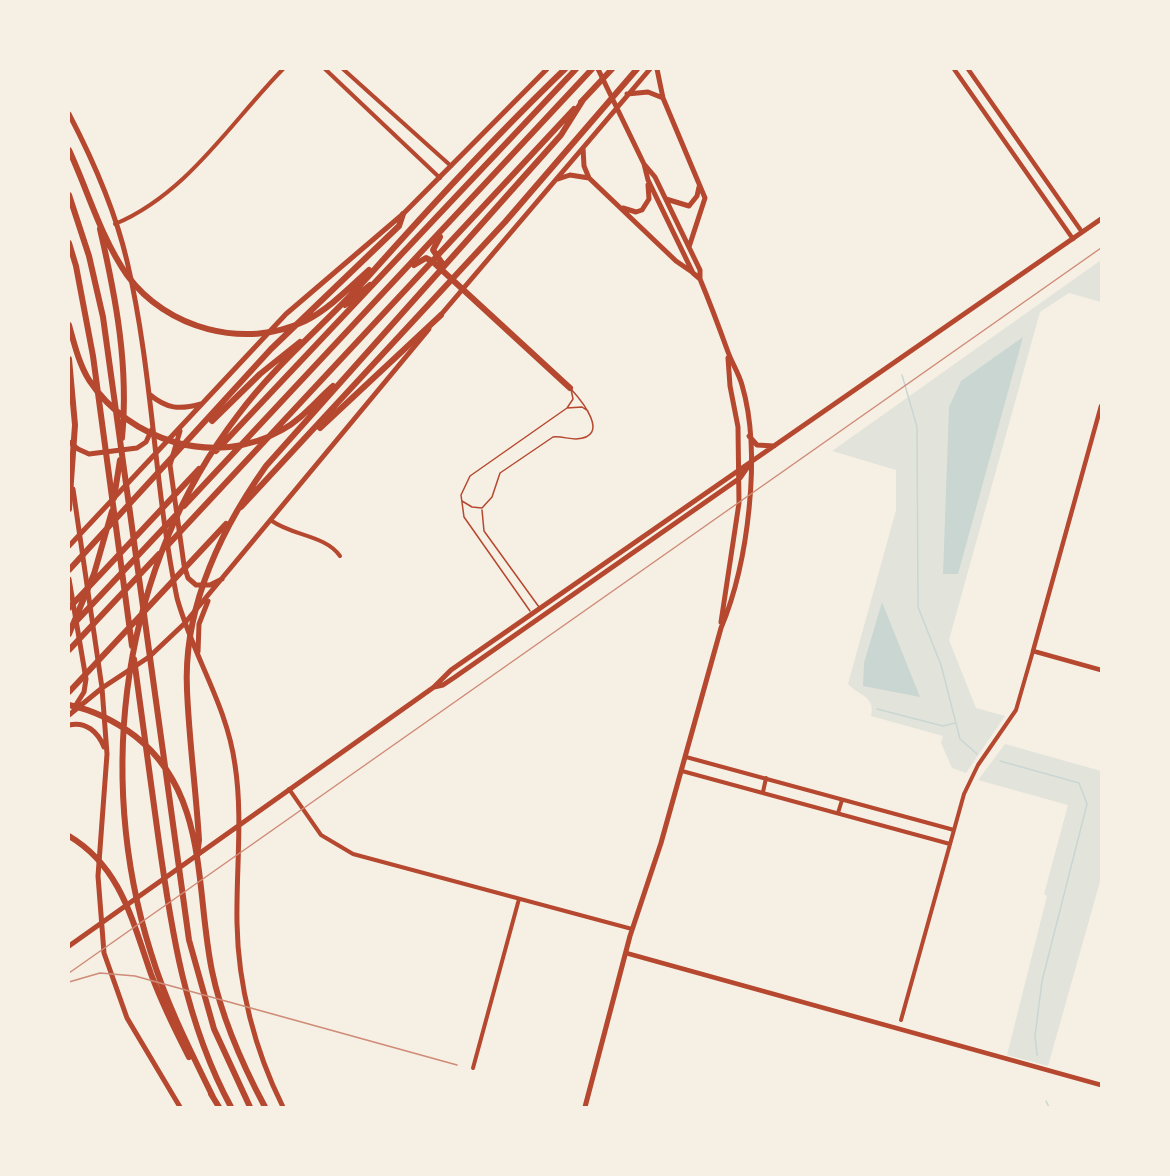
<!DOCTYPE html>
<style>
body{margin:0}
#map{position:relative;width:1170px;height:1176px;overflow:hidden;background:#f6efe4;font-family:"DM Sans",sans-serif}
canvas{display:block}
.frame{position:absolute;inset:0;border:70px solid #f6efe4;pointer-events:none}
</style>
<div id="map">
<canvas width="1170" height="1176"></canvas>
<div class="frame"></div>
</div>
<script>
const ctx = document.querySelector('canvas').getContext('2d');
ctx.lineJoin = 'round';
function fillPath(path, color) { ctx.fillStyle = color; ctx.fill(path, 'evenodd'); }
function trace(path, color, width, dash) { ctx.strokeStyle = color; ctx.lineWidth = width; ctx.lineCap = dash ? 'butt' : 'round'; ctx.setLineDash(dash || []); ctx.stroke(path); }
fillPath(new Path2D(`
 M1101 260V302L1069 293 1040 312 949 640 976 708 1005 716 966 773 952 768 941 743 943 736 871 716C876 696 859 696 848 684L896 510V470L832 451Z
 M1005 744 1101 771V878L1048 1066 1007 1055 1047 896 1044 894 1068 805 978 780Z`), '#e2e4dc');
fillPath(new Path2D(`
 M1023 337 958 574H943L949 407 961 381Z
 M882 602 920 697 863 686 864 663Z`), '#c9d6d2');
trace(new Path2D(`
 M902 375 917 427 918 607 941 665 960 739 977 754
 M877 709 943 726 955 723
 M1000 761 1079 783 1087 804 1042 981 1035 1036 1037 1055
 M1046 1101 1049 1107`), '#c9d6d2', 1.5);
trace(new Path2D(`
 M567 408 582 407 588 411
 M462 501 472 507 482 508 492 497 500 473 553 437C561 436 568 439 576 439 612 437 581 400 571 389
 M482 510 484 531 539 607
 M530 611 464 517 461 495 470 476 567 408 573 399 571 389`), '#b5482f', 1.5);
trace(new Path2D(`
 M325 69 440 178
 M343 69 451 166
 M115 224C187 194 231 122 283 69
 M272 521C293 536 325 535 340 556
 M686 757 954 830
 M682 771 950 844
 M289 789 321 835 353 854 632 929
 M763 792 766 778
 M838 813 842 800
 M901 1020 964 794 978 765 1016 710 1033 651
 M473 1068 519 899`), '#b5482f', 4);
trace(new Path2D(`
 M954 69 1073 239
 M968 69 1082 232
 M1101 406 1033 651 1101 670
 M626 953 1101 1085`), '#b5482f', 4.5);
trace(new Path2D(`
 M598 69 644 164 648 180 693 273 700 279
 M657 69 663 98 705 198 689 247
 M627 94 648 92 663 98
 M69 114C93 160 115 210 127 261 153 372 154 487 177 598 193 656 227 705 235 765 243 816 236 871 237 923 238 986 255 1051 283 1107
 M583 148 584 166 589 178 676 261 692 272
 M558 179 570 175 589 178
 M666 199 689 206 697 196 699 187
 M623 208 636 212 642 210 649 199 648 185
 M439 317 650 69
 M149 394C167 409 179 410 201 404
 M180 431 170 465 184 565 188 578 196 585H210L222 579
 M749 436 757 445 774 446
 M69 442 78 449 89 454 137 448 146 442 152 429
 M73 489 102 688 107 754 98 876 104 953 127 1018 180 1107
 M69 546 286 314 403 214 547 69
 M69 579 86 679 84 692 74 708
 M721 622 739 503 738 427 730 386 728 358
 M198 652 199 624 208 601
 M434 687 443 685 455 677 740 478 749 465
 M69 715 102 688 149 657 184 624 429 329
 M69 725C86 721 98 732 104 747
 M69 946 434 687 451 670 1101 219
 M585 1107 630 936 661 843 721 628C748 564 762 453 742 385 739 374 732 363 728 352 719 327 710 303 700 279V270L655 177 644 164`), '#b5482f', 5);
trace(new Path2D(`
 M581 102 612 69
 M69 150C88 191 101 238 127 275 166 329 245 350 305 321 329 309 349 288 369 270
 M69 195 89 256 103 317 189 940 214 1029 250 1107
 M100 229C116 298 129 367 122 438
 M440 237 433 250 444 266
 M69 243 76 266 93 356 132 646
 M414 265 426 258 432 261 570 388
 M345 305 370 285
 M69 325C74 343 79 364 89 380 130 442 215 468 282 430 302 419 316 401 333 386
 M69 359 75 425 69 509
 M212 421 260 374 300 342
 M320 428 441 315
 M216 451 576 69
 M114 498 120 460
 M184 506 592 69
 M241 507 505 222 637 69
 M166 547 574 109
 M69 570 271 349 399 226 403 214
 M69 608 199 469
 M69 629 175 516
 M69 634 94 574 112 511
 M69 650 159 554
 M134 659C142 717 150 776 158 835 171 929 185 1022 231 1107
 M69 692 226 524
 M69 705C93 710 115 721 135 736 209 794 195 889 212 971 222 1019 242 1064 265 1107
 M69 836C121 867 132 920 151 974 162 1003 175 1030 189 1057
 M197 856 199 840C196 790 189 740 187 690 183 608 220 531 266 466L561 135 583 100
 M211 1094 219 1107
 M213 1097C190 1050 166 1003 151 953 94 773 122 566 238 415 275 365 324 325 366 279 430 207 495 136 565 69`), '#b5482f', 6);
trace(new Path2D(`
 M69 973 1101 248
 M69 982 100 973 135 976 457 1065`), '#cf8b77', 1.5);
</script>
